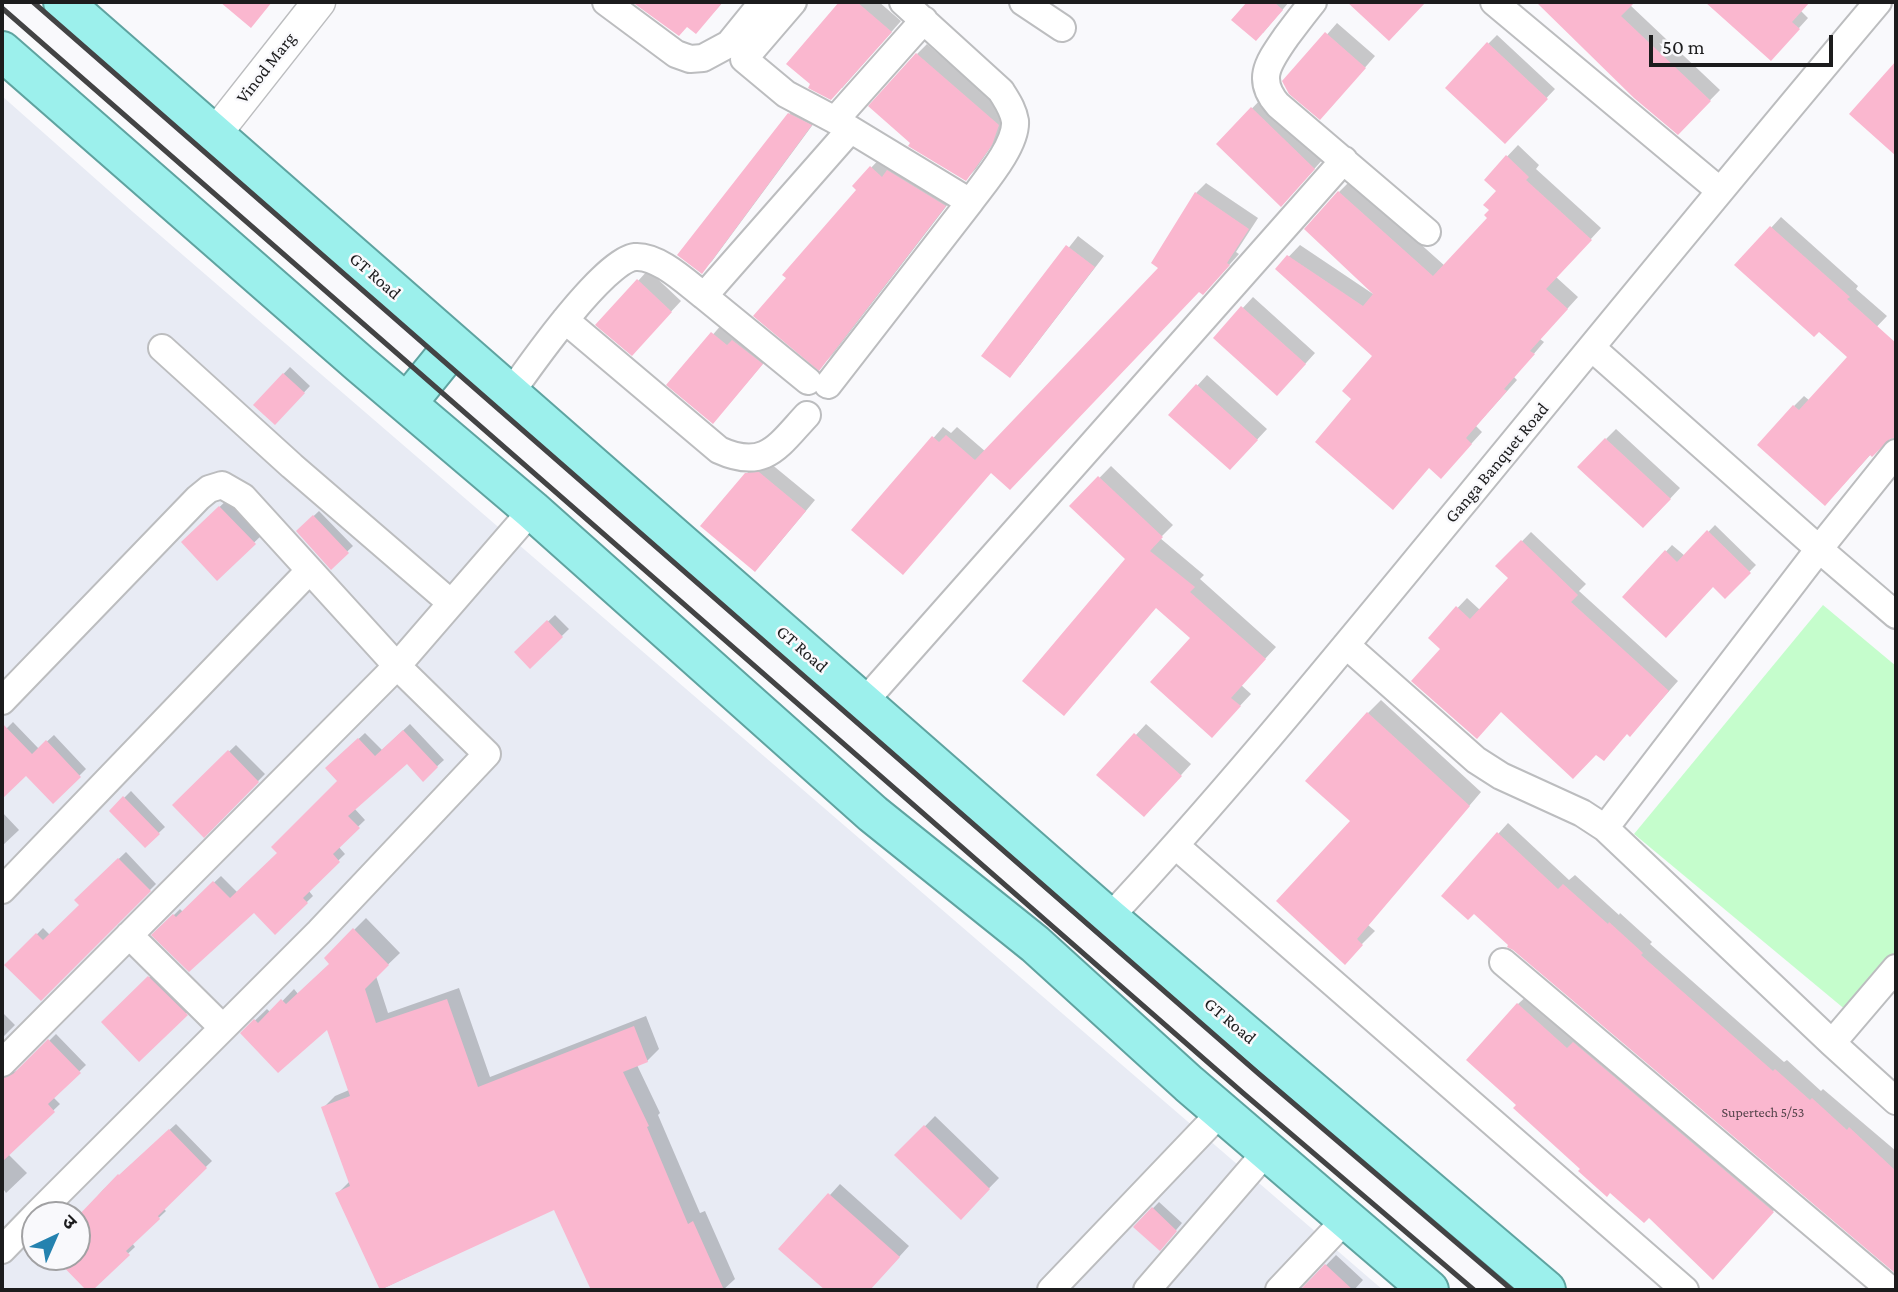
<!DOCTYPE html>
<meta charset="utf-8">
<style>
body{margin:0}
#map{position:relative;width:1898px;height:1292px;overflow:hidden;background:#f9f9fc;font-family:"Crimson Pro","Noto Sans Devanagari",serif}
canvas{display:block}
.frame{position:absolute;inset:0;border:4px solid #1c1c1d;pointer-events:none}
.north{position:absolute;left:21px;top:1201px;width:70px;height:70px;box-sizing:border-box;background:#f9f9fc;border:2px solid #a1a1a3;border-radius:50%;rotate:44deg;font-size:19px;font-weight:700;line-height:28px;text-align:center;color:#1c1c1d}
.north::after{content:'';display:block;margin:auto;width:24px;height:32px;background:#2482af;clip-path:polygon(50% 0,100% 100%,50% 72%,0 100%)}
.scale{position:absolute;left:1649px;top:35px;width:184px;height:32px;box-sizing:border-box;border:4px solid #1c1c1d;border-top:0;padding-left:9px;font-size:21px;line-height:24px;white-space:nowrap;color:#1c1c1d;-webkit-text-stroke:5px #f9f9fc;paint-order:stroke}
</style>
<div id="map">
<canvas width="1898" height="1292"></canvas>
<div class="frame"></div>
<div class="north">उ</div>
<div class="scale">50 m</div>
</div>
<script>
const ctx = document.querySelector('canvas').getContext('2d');
ctx.lineJoin = 'round';
function fillPath(path, color) { ctx.fillStyle = color; ctx.fill(path, 'evenodd'); }
function trace(path, color, width, dash) { ctx.strokeStyle = color; ctx.lineWidth = width; ctx.lineCap = dash ? 'butt' : 'round'; ctx.setLineDash(dash || []); ctx.stroke(path); }
function write(font, color, halo, rows, align = 'center') {
  ctx.font = font + ' "Crimson Pro",serif'; ctx.lineWidth = 5; ctx.setLineDash([]); ctx.textBaseline = 'middle'; ctx.strokeStyle = halo; ctx.fillStyle = color; for (const [text, x, y, turn = 0] of rows) {
    ctx.save(); ctx.translate(x, y); ctx.rotate((+turn || 0) * Math.PI / 180); ctx.textAlign = isNaN(turn) ? turn : align; if (halo) ctx.strokeText(text, 0, 0); ctx.fillText(text, 0, 0); ctx.restore();
  }
}
fillPath(new Path2D(`
 M2 96 133 212 1383 1290H2ZM35 1215H77V1257H35Z`), '#e8ebf4');
fillPath(new Path2D(`
 M1823 605 1896 666V951L1847 1011 1634 834Z`), '#c5fdcc');
fillPath(new Path2D(`
 M634 2H723L696 32 688 25 679 34Z
 M842 2H879L901 21 842 88 813 84 789 63Z
 M1249 2H1289L1263 33 1234 20Z
 M1542 2H1633L1630 5 1720 90 1678 133 1540 3Z
 M1707 2H1809L1801 11 1808 18 1771 59Z
 M1337 23 1375 56 1330 108 1285 83Z
 M1497 35 1555 89 1505 142 1488 44Z
 M927 44 1008 114 1001 132 976 169 966 179 917 54Z
 M1262 98 1324 158 1292 194 1218 144Z
 M800 104 820 115 712 261 701 272 789 114Z
 M1518 145 1539 165 1536 169 1601 228 1556 277 1578 297 1540 339 1544 342 1514 377 1517 380 1476 426 1482 432 1452 465 1354 399 1375 356 1277 269 1300 245 1373 294 1339 192 1350 181 1445 266 1489 217 1498 191 1486 179Z
 M885 153 958 191 833 354 819 368 788 278 858 189 854 186Z
 M1206 183 1258 218 1236 252 1239 254 1213 283 1199 290 991 471 853 530 943 427 951 433 957 427 986 452 1161 267 1196 193Z
 M1781 217 1858 286 1856 289 1887 316 1867 337 1896 365V436H1890L1871 454 1835 494 1794 406 1804 396 1810 401 1849 357 1819 329 1737 265Z
 M1078 236 1104 256 1020 365 984 355Z
 M648 270 681 301 642 343 638 281Z
 M1253 297 1315 353 1288 383 1215 338Z
 M723 323 772 353 723 411 669 385Z
 M290 367 310 386 275 423 255 405Z
 M1207 375 1267 429 1240 458 1197 386Z
 M1616 429 1680 488 1654 516 1606 439Z
 M770 463 815 500 765 560 746 474 757 464Z
 M1111 466 1173 525 1160 538 1204 575 1200 579 1276 647 1241 685 1251 694 1223 724 1192 638 1157 606 1064 714 1127 559 1072 506Z
 M230 497 264 533 217 578 183 542Z
 M319 511 353 546 331 567 298 531Z
 M1715 525 1756 565 1725 597 1713 585 1625 596 1672 545 1685 556Z
 M1531 532 1586 584 1579 591 1678 681 1639 725 1443 649 1430 637 1467 598 1480 610 1510 578 1498 566Z
 M555 615 569 629 530 667 516 652Z
 M1381 700 1481 792 1368 925 1375 931 1344 962 1352 821 1368 713Z
 M13 722 39 749 54 735 86 769 53 802 26 774 2 797V733Z
 M410 724 444 760 423 779 407 762 354 808 365 820 338 846 345 854 308 890 313 896 275 933 254 911 154 935 180 909 183 912 221 876 238 893 279 853 339 781 334 762 365 733 382 750Z
 M1146 724 1191 764 1154 805 1099 775Z
 M236 745 265 774 204 836 174 805Z
 M131 791 165 827 145 846 111 811Z
 M2 812 19 830 2 846Z
 M1508 823 1569 880 1575 875 1619 915 1620 913 1652 942 1650 944 1784 1062 1787 1060 1821 1091 1823 1089 1896 1151V1272L1514 948 1474 912 1443 895Z
 M126 852 156 884 41 999 7 965 43 928 50 935 81 905 76 900Z
 M366 918 400 953 376 976 388 1013 459 988 490 1077 646 1016 659 1049 647 1061 637 1065 660 1113 658 1115 700 1213 705 1211 735 1279 723 1290H592L555 1207 382 1289 337 1194 350 1181 323 1108 335 1096 349 1090 327 1027 242 1033 267 1009 271 1013 294 989 298 994 331 963 326 958Z
 M155 972 192 1008 139 1059 103 1022Z
 M1529 994 1783 1200 1723 1267 1583 1169 1518 1105V1004Z
 M2 1012 15 1025 2 1038Z
 M56 1034 86 1065 53 1097 60 1104 8 1154 27 1173 6 1193 4 1190 2 1193V1077L6 1072H14L22 1068Z
 M935 1116 999 1178 961 1217 897 1155Z
 M176 1124 212 1161 163 1208 166 1211 132 1243 135 1247 89 1290 57 1257H77V1220L103 1190Z
 M840 1184 909 1246 869 1290H827L781 1249Z
 M1159 1202 1182 1223 1166 1242 1135 1227Z
 M1336 1255 1363 1280 1354 1290H1302Z`), '#0003');
fillPath(new Path2D(`
 M220 2H272L251 28Z
 M632 2H723L696 34 687 27 679 36Z
 M839 2H857L892 32 831 100 808 88 810 84 786 64Z
 M1247 2H1274L1283 10 1256 41 1231 20Z
 M1347 2H1426L1389 41Z
 M1536 2H1635L1621 16 1711 101 1678 135 1634 98Z
 M1705 2H1810L1792 22 1800 29 1771 61Z
 M1325 32 1366 68 1320 120 1289 94 1282 81Z
 M1487 42 1548 99 1505 144 1445 88Z
 M916 53 999 125 992 145 966 181 908 146 910 143 868 106Z
 M1896 61V156L1849 114Z
 M1251 107 1315 169 1281 207 1216 144Z
 M788 113 812 125 702 274 677 255Z
 M1506 155 1529 177 1526 180 1592 240 1546 289 1568 309 1530 351 1535 354 1504 389 1507 391 1466 438 1472 444 1441 479 1429 468 1393 510 1315 442 1351 399 1342 391 1372 356 1275 269 1287 255 1363 306 1373 294 1304 229 1338 191 1433 276 1487 218 1484 215 1489 210 1483 205 1496 191 1484 180Z
 M870 166 882 177 887 170 946 206 819 371 753 316 786 278 782 275 856 190 852 186Z
 M1195 192 1249 229 1227 263 1230 265 1203 295 1199 292 1010 490 991 473 903 575 851 530 932 436 939 442 946 435 975 460 1158 268 1151 263Z
 M1770 226 1850 297 1847 299 1896 343V438L1890 439 1872 457 1870 455 1825 506 1757 445 1793 405 1799 410 1847 357 1819 332 1814 337 1734 265Z
 M1066 245 1095 267 1010 378 981 356Z
 M637 279 672 312 632 356 595 325Z
 M1241 306 1306 364 1277 396 1213 338Z
 M711 332 727 345 732 340 763 364 713 424 666 385Z
 M283 373 305 393 275 425 253 405Z
 M1196 384 1258 440 1230 470 1168 415Z
 M1605 438 1671 499 1643 528 1577 467Z
 M759 472 806 511 755 572 700 526 745 473Z
 M1098 476 1163 537 1150 551 1195 587 1190 592 1266 659 1231 698 1241 706 1212 738 1150 682 1190 638 1156 608 1064 716 1022 681 1125 559 1069 506Z
 M219 506 256 544 217 581 181 542Z
 M313 515 349 553 331 570 296 531Z
 M1707 530 1751 573 1725 599 1713 587 1666 638 1622 597 1665 550 1677 562Z
 M1521 540 1578 595 1571 602 1669 691 1630 737 1627 734 1604 761 1596 755 1573 779 1501 712 1477 739 1411 681 1440 649 1428 638 1456 606 1470 619 1508 578 1495 566Z
 M547 620 563 637 530 669 514 652Z
 M1367 712 1470 806 1357 939 1363 945 1345 965 1276 901 1350 821 1305 781Z
 M2 723 32 754 46 740 81 777 53 804 26 776 2 799Z
 M403 730 438 767 423 782 407 764 348 816 360 828 333 854 340 862 303 898 308 903 275 935 254 913 189 972 151 935 173 914 176 917 213 881 230 898 277 853 271 847 337 781 325 768 358 738 375 756Z
 M1134 733 1182 776 1144 817 1096 775Z
 M228 750 259 782 204 838 172 805Z
 M123 796 160 834 145 848 109 811Z
 M1497 832 1558 889 1563 884 1608 924 1609 922 1643 953 1641 955 1773 1071 1775 1069 1810 1100 1812 1098 1847 1130 1849 1127 1896 1171V1274L1513 950 1507 947 1508 945 1474 914 1468 920 1441 896Z
 M118 858 151 891 41 1001 4 965 36 933 43 940 79 905 74 900Z
 M353 928 389 965 365 989 376 1023 447 999 478 1087 634 1026 648 1062 623 1072 649 1126 647 1127 688 1224 693 1221 724 1290H591L554 1210 380 1290 335 1193 350 1186 321 1107 350 1096 327 1030 278 1073 240 1033 254 1019 258 1023 281 999 286 1004 329 964 324 958Z
 M148 976 188 1015 139 1062 101 1022Z
 M1517 1003 1567 1048 1573 1042 1774 1212 1713 1280 1649 1218 1644 1223 1610 1193 1607 1197 1578 1171 1580 1169 1513 1108 1516 1105 1466 1060Z
 M48 1039 81 1073 48 1104 55 1112 2 1162V1078L13 1074Z
 M924 1125 990 1189 961 1220 894 1155Z
 M169 1129 207 1168 158 1216 160 1219 126 1251 130 1255 93 1290H86L54 1257H77V1217L118 1174 119 1175Z
 M828 1193 900 1257 870 1290H825L778 1249Z
 M1152 1207 1177 1231 1160 1251 1133 1227Z
 M1325 1264 1353 1290H1300Z`), '#fab7cf');
const minor = new Path2D(`
 M606 2 676 54 690 59 703 58 729 44 763 2
 M793 2 744 59 786 94 835 120 970 202C984 183 1017 145 1015 121 1013 109 1007 101 1001 91L903 2
 M1023 2 1062 28
 M1313 2C1304 13 1295 25 1286 37 1269 62 1255 79 1278 105L1427 232
 M1494 2 1719 190
 M835 120 924 20
 M704 296 808 381
 M565 320 719 450C765 471 778 446 807 415
 M162 348 292 466 451 603
 M1592 348 1819 549 1896 615
 M828 385 970 202
 M510 394C529 367 604 260 635 257 658 255 687 283 704 296L850 130
 M1346 645 1476 760 1501 776 1582 813 1605 828 1832 1043 1896 1101
 M2 701 198 498 209 489 222 485 243 497 397 666 487 754 319 932 36 1215
 M864 702 1344 160
 M1605 828 1819 549 1896 453
 M1176 846 1685 1290
 M2 890 309 571
 M1109 918C1232 786 1345 646 1460 507 1599 338 1737 169 1878 2
 M129 935 223 1028
 M1503 962 1891 1290
 M1832 1043 1896 968
 M2 1063 397 666 532 510
 M2 1250 35 1216
 M1051 1290 1221 1112
 M1147 1290 1267 1151
 M1279 1290 1346 1219`);
const tertiary = new Path2D(`
 M215 134 319 2`);
const trunk = new Path2D(`
 M63 2 1109 918 1546 1290
 M2 51 360 364 532 510 873 814 1035 944 1189 1084 1429 1290
 M407 403 454 345`);
trace(minor, '#bcbdbf', 30);
trace(tertiary, '#bcbdbf', 35);
trace(trunk, '#5fa3a0', 42);
trace(minor, '#fff', 26);
trace(tertiary, '#fff', 32);
trace(trunk, '#9cf0ec', 38);
trace(new Path2D(`
 M33 2 1259 1074 1512 1290
 M2 8 1243 1093 1474 1290`), '#434344', 5);
write('14px', '#54434a', null, [
 ["Supertech 5/53",1763,1113]
]);
write('18px', '#1c1c1d', '#f9f9fc', [
 ["Vinod Marg",266,68,-52],
 ["GT Road",375,276,41],
 ["Ganga Banquet Road",1497,463,-50],
 ["GT Road",802,649,41],
 ["GT Road",1230,1021,40]
]);
</script>
